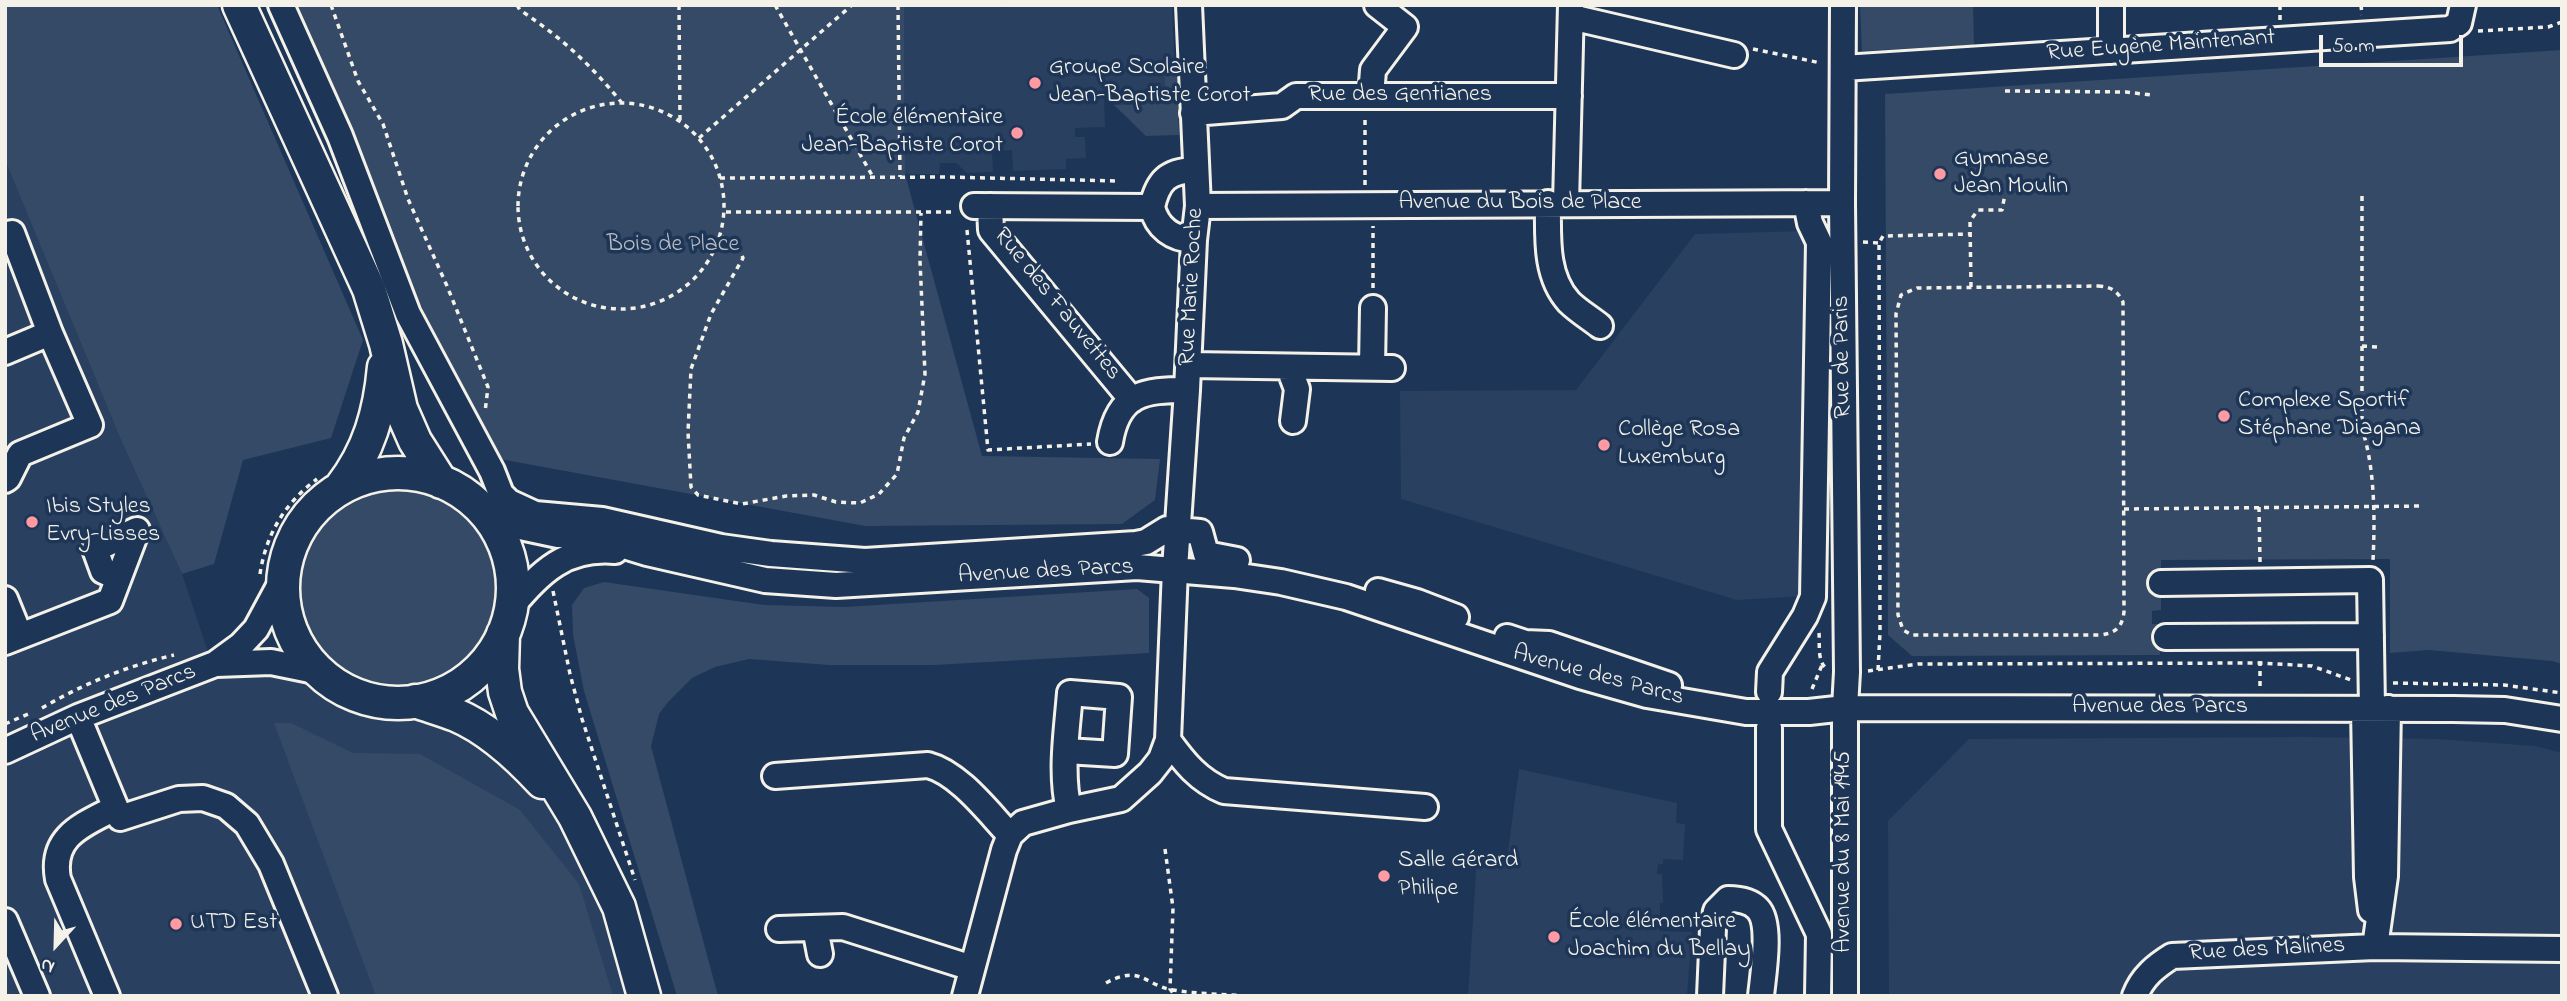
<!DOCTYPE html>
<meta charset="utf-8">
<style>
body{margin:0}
#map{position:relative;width:2567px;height:1001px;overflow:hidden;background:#1d3557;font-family:"Indie Flower",sans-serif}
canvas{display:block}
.frame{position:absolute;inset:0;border:7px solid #f4f1e8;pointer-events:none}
.north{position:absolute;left:21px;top:910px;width:70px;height:70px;-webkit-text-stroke:5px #1d3557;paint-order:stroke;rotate:202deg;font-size:19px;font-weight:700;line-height:28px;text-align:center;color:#f4f1e8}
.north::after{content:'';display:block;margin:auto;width:24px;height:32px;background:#f4f1e8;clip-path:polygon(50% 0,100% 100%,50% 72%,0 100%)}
.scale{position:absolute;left:2319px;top:35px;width:144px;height:32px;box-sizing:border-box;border:4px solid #f4f1e8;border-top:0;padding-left:9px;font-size:21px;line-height:24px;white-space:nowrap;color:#f4f1e8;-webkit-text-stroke:5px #1d3557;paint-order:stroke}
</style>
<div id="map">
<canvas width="2567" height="1001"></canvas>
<div class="frame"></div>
<div class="north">N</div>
<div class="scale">50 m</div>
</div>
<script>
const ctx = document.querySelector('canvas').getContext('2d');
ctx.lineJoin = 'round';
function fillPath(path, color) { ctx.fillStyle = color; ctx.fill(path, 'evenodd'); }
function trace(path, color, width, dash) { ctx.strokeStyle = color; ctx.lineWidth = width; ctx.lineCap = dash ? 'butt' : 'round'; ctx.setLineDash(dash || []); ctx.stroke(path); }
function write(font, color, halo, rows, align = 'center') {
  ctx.font = font + ' "Indie Flower",sans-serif'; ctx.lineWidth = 7; ctx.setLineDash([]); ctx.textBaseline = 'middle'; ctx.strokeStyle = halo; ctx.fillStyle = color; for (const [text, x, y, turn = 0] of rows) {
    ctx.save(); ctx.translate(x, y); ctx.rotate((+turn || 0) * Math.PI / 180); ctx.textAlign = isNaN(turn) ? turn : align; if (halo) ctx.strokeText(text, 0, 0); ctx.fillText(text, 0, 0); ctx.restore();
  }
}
fillPath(new Path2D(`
 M904 5H1000L1002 8 1005 5H1172L1175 72 1165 73 1166 93 1146 104 1114 105V95L1104 96 1105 127 1075 128V137H1085L1086 158 1066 159V169L1013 171 1012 150 992 151 993 172 967 173 956 163H940L939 174H905Z
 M5 160 121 440 182 574 212 664 318 673 343 691 361 699 392 704 415 703 456 717 573 818 641 996H5Z
 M1808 231 1807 596 1737 600 1401 499 1400 391 1576 390 1695 234Z
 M2305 737 2437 739 2535 746 2562 753V996H1889L1888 821 1969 739Z
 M1519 769 1677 803 1676 823 1685 824 1683 860 1663 859V864H1658L1657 874H1662L1663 903H1660V915H1654L1653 925 1659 926V931L1692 932 1687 996H1468L1477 857 1507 859Z`), '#2a4060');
fillPath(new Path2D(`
 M5 5H217L363 340 331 438 243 460 214 564 182 574 121 440 5 160Z
 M286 5H904L905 174 982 456 1160 459 1155 500 1122 524 865 526 489 457Z
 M1860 5H1973L1974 45 1862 51Z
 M2562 50V664L2552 661 2429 650 2390 653V559L2161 560V610L2152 611V624H2161L2160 655 1912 656 1888 635 1885 94Z
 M1165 72H1175L1177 75 1179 135 1146 136 1114 105 1145 104V94L1165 93Z
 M295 587a100 100 0 1 1 200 0a100 100 0 1 1-200 0Z
 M604 582 764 605 844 607 1137 589 1149 598V653L934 665H829L749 659 715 667 692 678 668 702 659 714 651 746 718 996H677L584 691 573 635 572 605 584 588Z
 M274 723H291L353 753 420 754 520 810 579 884 613 996H376Z`), '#354a67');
const minor = new Path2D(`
 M281 5 340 136 408 314 492 471 501 494 509 502 535 514 602 520 721 547 771 554 865 561 1136 544 1146 542 1167 529 1200 532 1206 554 1237 560
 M1843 5 1842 203 1847 672 1845 708V996
 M2111 5V51
 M1571 17 1734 55
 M1843 68 2450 29 2459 23 2463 5
 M1371 96 1373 70 1405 27 1377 5
 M1193 113 1282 106 1296 96H1569
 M1548 203C1548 237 1545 276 1569 302 1578 311 1590 318 1600 326
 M1566 203 1571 5
 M974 206 1152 207
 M990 206 991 230 1132 400
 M1198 206 1842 203
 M5 235 12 233 50 333 90 425 20 454 8 478 5 480
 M1194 240C1172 239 1157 228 1152 207 1158 180 1168 171 1195 170
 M5 352 50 333
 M1189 365 1392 368
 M1372 367 1373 308
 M1289 368 1297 389 1293 421
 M1110 442C1118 393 1144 390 1187 390
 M487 515 511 525 558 535 580 534 598 538 647 553 765 580 836 585 1137 567 1234 575 1281 582 1346 597 1580 676 1647 695 1746 712H1809L1845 708 2453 709 2505 710 2562 719
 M2161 583 2370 580 2372 708
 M1378 591 1417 602 1456 617
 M5 599 20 636
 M511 607C542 571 565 547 615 551
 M1507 637 1525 643 1549 644 1669 685
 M2166 637 2371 636
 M5 642 110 601 137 530 95 549 103 571 118 578
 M216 664 271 662 320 672
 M1769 692 1770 672 1805 616 1813 597 1819 242 1810 223 1806 203
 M2364 708 2367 877 2371 910
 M78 717 120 818 179 799 203 798 226 806 247 824 271 864 325 996
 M1769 728V829L1819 934 1818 996
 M1168 740C1184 762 1198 780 1224 791L1425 807
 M5 751 78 717 215 664 241 645 256 629 283 579
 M1066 751 1115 754 1119 697 1070 693C1067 731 1060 773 1069 810
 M775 776 928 765C959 773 988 812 1010 835
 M5 921 37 996
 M815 928 820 954
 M779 929 843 927 972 968
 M2375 947 2385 876 2388 708
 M107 996 58 879C50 836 83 825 115 808
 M965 996 1004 850 1010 835 1023 823 1069 810 1121 799 1150 773 1161 759 1168 740 1175 569 1187 390 1194 240 1198 206 1189 5
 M1710 996 1713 928 1716 911 1728 899C1738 899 1750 900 1758 909 1772 924 1763 975 1761 996
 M2135 996C2142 977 2156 966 2172 956L2375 947 2562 949`);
const major = new Path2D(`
 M239 5 369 289 386 344 401 409 415 441 441 482
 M283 588a115 115 0 1 1 230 0a115 115 0 1 1-230 0Z
 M341 487C369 451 380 412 384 367
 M503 634 502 669 505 692 512 713 575 817 619 907 644 996
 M415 701C429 706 443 710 456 715 489 729 518 756 542 782`);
trace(minor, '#f4f1e8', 30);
trace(major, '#f4f1e8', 37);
trace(new Path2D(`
 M331 5 358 81 383 124 408 199 447 286 488 387 485 412
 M517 5 520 10C563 39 589 63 622 103
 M679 5 680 122
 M775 5 873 177
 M898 5 900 177
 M2280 5V21
 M2361 5 2362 15
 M2478 31 2548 27 2562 22
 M1753 49 1821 63
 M2005 91 2126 92 2151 95
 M518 206a103 103 0 1 1 206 0a103 103 0 1 1-206 0Z
 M699 138 852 5
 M720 178 945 177 1119 181
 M1365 185V116
 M2362 196V429C2375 467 2375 520 2373 560
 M726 212H955
 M967 230 988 450 1091 444
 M722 237 736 242 743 258 711 314 691 369 688 432 691 487 698 495 742 504 786 496 814 495 836 502 860 503 879 494 897 474 904 438 918 412 925 374 920 261 921 213
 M1863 242 1879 243
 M2098 286C2111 287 2117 290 2123 302L2124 612C2122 628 2115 633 2100 635H1912L1903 630 1898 615 1896 314 1901 295 1917 288Z
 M1971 287 1970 221 1978 210H2002L2005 194
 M1373 288V226
 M2362 346 2377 347
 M2259 507 2260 562
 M2124 509 2423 506
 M260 574C266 534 285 503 317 479
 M553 591 570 674 582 719 635 880
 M1819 633C1820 644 1817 661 1826 668
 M2260 661V688
 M1878 670 1880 633 1879 243 1883 236 1970 234
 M1868 671 1918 664 2260 663 2312 666 2351 680
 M2393 683 2504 685 2562 693
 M1812 689 1822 665
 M42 708C83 684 127 666 174 655
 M5 724 28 714
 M1165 849 1173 908 1170 989 1175 996
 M1106 983C1141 964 1144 985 1173 990 1197 994 1221 994 1245 996`), '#f4f1e8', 3.5, [5, 5]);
trace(minor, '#1d3557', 24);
trace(major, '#1d3557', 32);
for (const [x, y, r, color] of [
 [1035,83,7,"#ff9aa2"],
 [1017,133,7,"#ff9aa2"],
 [1940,174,7,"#ff9aa2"],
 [2224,416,7,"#ff9aa2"],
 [1604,445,7,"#ff9aa2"],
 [32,522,7,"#ff9aa2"],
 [1384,876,7,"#ff9aa2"],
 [176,924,7,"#ff9aa2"],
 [1554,937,7,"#ff9aa2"]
]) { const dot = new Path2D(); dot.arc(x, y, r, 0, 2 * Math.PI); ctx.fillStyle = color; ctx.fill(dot); trace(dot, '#1d3557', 2.5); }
write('24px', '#f4f1e8', '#1d3557', [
 ["Rue Eugène Maintenant",2161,47,-4],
 ["Rue des Gentianes",1400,96],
 ["Avenue du Bois de Place",1520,204],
 ["Rue Marie Roche",1193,287,-87],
 ["Rue des Fauvettes",1056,305,51],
 ["Rue de Paris",1844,357,-91],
 ["Avenue des Parcs",1046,573,-3],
 ["Avenue des Parcs",1598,677,15],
 ["Avenue des Parcs",114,705,-22],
 ["Avenue des Parcs",2160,708],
 ["Avenue du 8 Mai 1945",1845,852,-90],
 ["Rue des Malines",2267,951,-3]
]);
write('24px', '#f4f1e8', '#1d3557', [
 ["Groupe Scolaire",1049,69],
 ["Jean-Baptiste Corot",1049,97],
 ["École élémentaire",1003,119,"right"],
 ["Jean-Baptiste Corot",1003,147,"right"],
 ["Gymnase",1954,160],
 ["Jean Moulin",1954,188],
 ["Complexe Sportif",2238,402],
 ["Stéphane Diagana",2238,430],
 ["Collège Rosa",1618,431],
 ["Luxemburg",1618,459],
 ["Ibis Styles",46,508],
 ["Evry-Lisses",46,536],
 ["Salle Gérard",1398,862],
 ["Philipe",1398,890],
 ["École élémentaire",1568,923],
 ["Joachim du Bellay",1568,951],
 ["UTD Est",190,924]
], 'left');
write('24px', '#bbbfc1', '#1d3557', [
 ["Bois de Place",673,246]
]);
</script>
